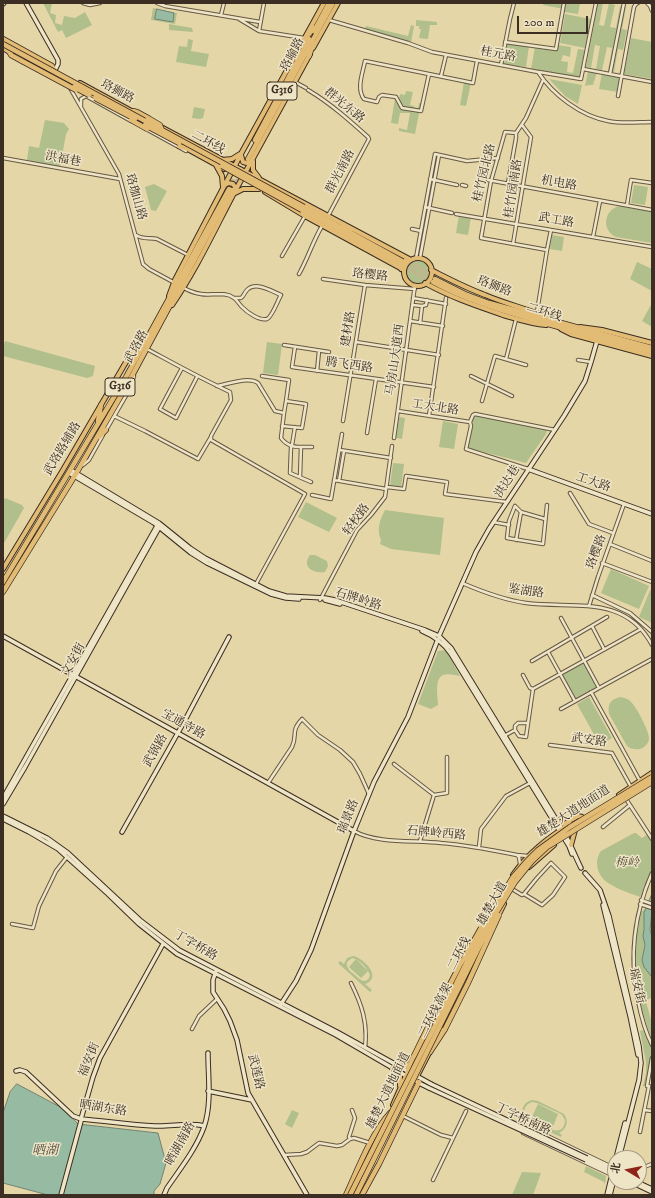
<!DOCTYPE html>
<meta charset="utf-8">
<style>
body{margin:0}
#map{position:relative;width:655px;height:1198px;overflow:hidden;background:#e5d6a8;font-family:"IM FELL DW Pica","Noto Serif SC",serif}
canvas{display:block}
.frame{position:absolute;inset:0;border:4px solid #3c2e22;pointer-events:none}
.north{position:absolute;left:607px;top:1150px;width:40px;height:40px;box-sizing:border-box;background:#eee4c6;border:1px solid #a79b84;border-radius:50%;rotate:280deg;font-size:11px;font-weight:700;line-height:16px;text-align:center;color:#3c2e22}
.north::after{content:'';display:block;margin:auto;width:14px;height:18px;background:#8f2418;clip-path:polygon(50% 0,100% 100%,50% 72%,0 100%)}
.scale{position:absolute;left:517px;top:16px;width:71px;height:18px;box-sizing:border-box;border:2px solid #3c2e22;border-top:0;padding-left:5px;font-size:12px;line-height:14px;white-space:nowrap;color:#3c2e22;-webkit-text-stroke:3px #eee4c6;paint-order:stroke}
</style>
<div id="map">
<canvas width="655" height="1198"></canvas>
<div class="frame"></div>
<div class="north">北</div>
<div class="scale">200 m</div>
</div>
<script>
const ctx = document.querySelector('canvas').getContext('2d');
ctx.lineJoin = 'round';
function fillPath(path, color) { ctx.fillStyle = color; ctx.fill(path, 'evenodd'); }
function trace(path, color, width, dash) { ctx.strokeStyle = color; ctx.lineWidth = width; ctx.lineCap = dash ? 'butt' : 'round'; ctx.setLineDash(dash || []); ctx.stroke(path); }
function write(font, color, halo, rows, align = 'center') {
  ctx.font = font + ' "IM FELL DW Pica","Noto Serif SC",serif'; ctx.lineWidth = 3; ctx.setLineDash([]); ctx.textBaseline = 'middle'; ctx.strokeStyle = halo; ctx.fillStyle = color; for (const [text, x, y, turn = 0] of rows) {
    ctx.save(); ctx.translate(x, y); ctx.rotate((+turn || 0) * Math.PI / 180); ctx.textAlign = isNaN(turn) ? turn : align; if (halo) ctx.strokeText(text, 0, 0); ctx.fillText(text, 0, 0); ctx.restore();
  }
}
fillPath(new Path2D(`
 M43 3H52L50 13 56 15 55 23 62 25 64 16 75 18 85 12 92 25 66 38 62 30 58 32Z
 M544 3H572L580 4 578 14 564 12V9L543 5Z
 M598 3H603L599 25 604 26 609 3 615 5 610 27 616 28 620 6 626 7 622 29 627 30 623 50 618 49 614 72 608 71 612 48 607 47 602 70 596 69 600 46 595 45 591 68 586 67Z
 M153 8 177 13 175 24 151 20Z
 M565 14 591 19 585 48 560 43Z
 M416 20 437 22V25H430L428 39 419 38 421 29H419V26H416Z
 M169 24 192 28 193 32 169 30Z
 M411 25 414 26 411 43 365 29 366 26 408 36Z
 M631 38 652 42V79L624 74Z
 M188 39 193 40 191 51 209 54 206 67 176 62 179 46 187 47Z
 M507 43 529 46 526 67 504 64Z
 M557 45 571 47 570 57 563 55 561 61 568 62 567 72 573 73 578 49 585 50 579 77 531 69 535 47 556 50Z
 M588 71 597 72 593 85H589L585 86Z
 M602 73 621 77 618 92 599 89Z
 M549 79 582 85 578 104 565 96Z
 M464 82 471 83 466 106 460 105Z
 M406 91 413 92 410 105 414 106V107L418 108 419 103H421L415 134 399 131V128L407 130 410 113H400L398 124 391 123 395 98 399 99 400 94 405 95Z
 M194 107 205 109 203 118 200 119 192 118Z
 M45 120 64 123 69 129 66 134 60 167 27 160 29 146 39 148Z
 M154 184 167 191 156 211 151 210 145 187Z
 M634 185 648 187 645 205 631 203Z
 M619 206 652 211V243L616 237C601 230 604 210 619 206Z
 M459 215 471 217 468 235 456 233Z
 M552 235 564 237 562 251 550 249Z
 M406 271a12 12 0 1 1 24 0a12 12 0 1 1-24 0Z
 M637 262 652 269V291L630 279Z
 M652 303V327L642 321Z
 M5 341 95 366 93 376 87 378 3 356V347Z
 M267 342 282 344 278 375 263 373Z
 M474 415 546 428 547 430 546 434 526 463 468 448Z
 M399 417 405 418 402 439 396 438Z
 M443 421 458 424 454 449 439 447Z
 M393 463 404 464 401 488 390 486Z
 M5 498 22 505 24 508 4 543H3V502Z
 M306 502 337 518 329 532 298 517Z
 M385 510 444 518 440 555 391 549 380 544 381 540C376 529 380 520 385 510Z
 M310 555H315L327 561 328 566 325 572C314 574 301 567 310 555Z
 M611 569 649 586 639 609 601 593Z
 M650 590 652 591V623L639 617Z
 M446 650 460 676C455 675 448 673 443 675 434 679 438 697 438 705L431 709 418 704 438 651Z
 M584 661 599 688 575 701 560 674Z
 M589 697 612 738 600 745 577 704Z
 M621 697C625 698 629 699 632 703 637 708 650 733 649 739 647 750 634 752 627 746L609 714C607 703 611 699 621 697Z
 M634 833H636L642 838 648 834 652 841V867L640 897C630 893 619 890 610 884 598 878 593 862 601 851Z
 M644 909H645L643 936 645 945 642 960 652 977V995L651 998 647 1000 646 1002 652 1023V1038L650 1035C640 1005 632 976 635 944 635 933 638 921 640 910L643 911Z
 M353 956C364 958 383 978 365 984L372 990 370 992 338 963 340 961 344 964 347 958ZM352 958C359 959 369 969 370 976 366 985 360 980 355 975 353 973 349 971 348 968 346 965 347 965 347 962Z
 M356 959 368 971 361 978 349 967Z
 M643 1030 647 1040 652 1049 645 1086H643L646 1073V1062L640 1031Z
 M532 1100 538 1101 564 1114C569 1121 567 1129 559 1133L562 1135 561 1137 519 1118 521 1115 523 1116C521 1108 524 1102 532 1100ZM532 1102 537 1103 559 1113 562 1115 565 1120C564 1137 549 1129 541 1125 534 1121 521 1118 525 1108 526 1105 529 1103 532 1102Z
 M538 1104 558 1114 552 1129 531 1119Z
 M292 1110 299 1113 292 1128 285 1124Z
 M586 1166 606 1176 605 1184 604 1182 584 1172Z
 M522 1172 541 1173 533 1195H512Z`), '#b0bf8b');
const water = new Path2D(`
 M157 9 174 13 173 22 155 19Z
 M652 894V911L650 930 652 937V977L644 967 642 960 645 945 643 936 644 929V913Z
 M17 1084 64 1109 78 1124 158 1133 166 1163 160 1184 154 1191V1195H48L3 1183V1113L10 1092Z`);
fillPath(water, '#97baa3');
trace(water, '#73826f', 1);
trace(new Path2D(`
 M229 189 238 171
 M233 189 248 160
 M403 259 436 277
 M400 264 433 282`), '#c3b48d', 4.5, [4.5, 2]);
const street = new Path2D(`
 M83 3 90 5 100 3
 M157 3 165 6 260 22
 M647 3 650 6 652 11
 M221 15 224 3
 M239 19 259 31 304 38
 M329 20 408 43 432 52 538 72C553 95 581 116 608 121 622 124 638 122 652 122
 M259 31 264 3
 M505 42 556 49 564 3
 M501 65 510 19 514 3
 M583 69 652 82
 M539 72 581 79 596 3
 M429 74 421 111 402 108 396 97 382 95 379 97 377 102 364 99C356 89 363 72 365 61L473 83 477 61
 M610 74 624 3
 M441 76 446 55
 M543 80 526 118 516 133 505 132 491 181 481 238 547 250 551 230
 M295 82 306 88
 M70 88 119 174 143 264 149 269 173 282
 M308 90C330 103 349 120 368 137L369 139 328 216
 M86 96 131 121
 M618 96 634 7 636 4 638 3
 M81 106V99L86 96
 M146 129 186 151 187 149
 M3 158 120 179
 M430 179 457 185
 M488 180 652 210
 M508 183 516 138V133
 M462 185 466 186
 M627 205 631 180 652 183
 M425 207 452 213
 M456 214 652 247
 M412 229 421 231
 M136 235C143 240 150 237 157 239L188 255
 M593 237 600 201
 M513 244 531 137 522 125
 M282 256 305 216
 M416 258 435 154 467 161 498 158
 M420 258 439 155
 M299 274C308 258 313 241 322 226
 M323 279 365 285 415 289
 M184 288C189 291 195 293 201 294 211 296 225 291 234 298 237 300 239 304 242 307 247 312 259 321 267 319 272 317 278 300 281 295 271 291 256 281 247 290 244 293 244 296 241 298H235
 M413 298 446 304
 M413 305 422 306 420 323
 M422 306 426 305 427 300
 M537 312 547 250
 M410 321 443 326
 M356 342 439 355
 M284 345 329 352
 M295 347 292 367 434 387
 M147 349C175 364 202 379 230 392L231 400 211 436V440L305 494 256 584
 M506 359 516 319
 M578 360 591 362
 M182 368 160 409 176 418 197 377
 M317 371 319 351
 M262 376 289 380 286 401
 M471 376 512 396
 M217 386C228 384 249 376 258 383L275 411 284 413 286 401 306 404 302 428 282 426
 M482 401 495 356 526 365
 M398 411 470 422
 M284 413 281 438C289 449 300 447 312 447
 M114 416 145 431 198 459 211 437
 M429 416 446 298
 M343 421 365 285
 M295 427 292 445 291 448 290 473 311 482
 M106 430 131 387 134 376
 M367 433 376 379
 M394 438 415 285
 M340 450 391 458
 M83 465 89 460 103 435
 M528 469 466 449 471 426 470 422 473 415 475 414 555 430
 M300 477 301 447
 M334 480 386 489
 M339 481 344 451
 M387 487 404 489 406 476 447 482 445 494 507 502
 M570 493 589 524 613 533
 M312 495 331 499 342 434
 M545 519 521 512 515 506 509 521 507 538 543 544 547 505
 M493 522 509 525
 M516 540 521 512
 M610 544 652 561
 M602 563 652 582
 M462 583C483 592 504 600 526 603 574 609 625 594 652 645
 M592 595 630 613 652 632
 M320 600 357 530 371 515 385 497 392 446
 M589 606 598 577 624 504
 M592 626 604 649
 M548 652 575 701
 M532 661 607 617
 M523 675 530 688 533 689
 M599 688 652 659
 M533 689 641 629
 M591 692 640 781
 M561 709 599 688 561 618
 M515 730 519 736 526 737 533 689
 M504 736 515 730V726L518 723H528
 M550 745 612 753 631 787
 M394 764 434 795
 M268 783 292 747C298 734 290 732 302 719L318 735 340 750 353 762 360 774 369 794
 M626 799 652 839
 M603 827 630 805
 M354 831C377 844 415 840 441 843 467 845 492 850 517 855
 M420 841 434 795 447 793V757
 M479 847 481 829 506 796 530 783
 M520 864 519 857 517 855 528 856
 M652 873C634 914 629 957 638 1001 641 1016 645 1031 652 1045
 M512 889 522 895 524 894 542 905 553 895 565 877 551 863 537 878 524 894
 M641 900 652 904
 M640 904 652 908
 M12 924 33 928 39 906 56 871 67 857
 M351 983C362 1005 368 1023 365 1048
 M192 1029 199 1016 217 999
 M644 1110 652 1111
 M403 1116 441 1135 453 1138
 M640 1132 649 1086H647L652 1058
 M523 1133 612 1175
 M538 1135 539 1132 614 1168
 M350 1139 349 1137 355 1118 352 1110
 M284 1155 301 1154 307 1152 319 1143 337 1146 342 1145 350 1139 354 1138 370 1143
 M639 1173 644 1167 652 1164
 M433 1180 466 1111`);
const secondary = new Path2D(`
 M26 3 58 60V64L55 70
 M3 4 4 3
 M528 469 652 514
 M71 470 159 523 190 548 205 558 269 591 286 596 325 598 335 600 425 630 439 636 451 648 565 834C571 845 575 856 581 868
 M69 473 154 523 191 553 207 563 271 594 286 598 299 599
 M325 600 340 604
 M422 631C434 636 443 642 451 654L569 846 572 854
 M3 636 354 831
 M439 636 476 552 489 529 564 416 585 381 591 362 597 341
 M3 798 158 524
 M3 804 25 767 160 526
 M3 816 47 838 68 853 141 921 179 950 337 1032 431 1084
 M3 819 29 832 58 849 108 894 139 924 177 954 336 1035 408 1077
 M122 832 184 722 229 637
 M585 873 600 890 609 916 639 1046 641 1063 639 1080 619 1158
 M603 905 630 1016 638 1055
 M216 971 213 980V992L224 1009 230 1021 237 1040 248 1093 307 1195
 M281 1004 296 981 311 950 354 831 374 782 408 717 438 639
 M16 1071 20 1070 26 1072 73 1116 81 1119C106 1121 130 1125 155 1126 171 1127 188 1122 204 1126
 M417 1082 429 1088
 M208 1091 252 1100
 M81 1119 93 1077 100 1058 163 944
 M587 1158 614 1170
 M616 1158 625 1123
 M586 1160 615 1174
 M631 1182 652 1192
 M637 1182 652 1189
 M164 1195 167 1188C180 1169 196 1149 204 1127 212 1104 208 1077 208 1053
 M607 1195 615 1162
 M610 1195 615 1175`);
const primary = new Path2D(`
 M3 48 11 53
 M313 48 338 3
 M80 83 135 113
 M159 126 411 260
 M184 147 224 169
 M241 155 243 162 247 163 251 162
 M222 160 232 159 240 154
 M253 161V170L259 178
 M216 165 222 176 223 187
 M225 185 228 183 233 184 235 187V192
 M265 192 305 216 404 270
 M235 193 243 189H259
 M404 272a14 14 0 1 1 28 0a14 14 0 1 1-28 0Z
 M401 269 407 258
 M431 270C449 279 466 288 485 295 506 304 528 309 549 318
 M425 283C450 297 477 306 503 315 517 319 531 324 546 325
 M169 296 175 280 242 152 324 3
 M172 305C196 270 214 231 234 193 259 147 285 100 310 54
 M580 327 602 330 652 343
 M561 329 571 334 652 356
 M3 569 63 470 126 362 137 347 144 343
 M619 795 652 773
 M556 820 564 824 578 816 582 817
 M571 845 575 830
 M529 867 554 845
 M513 875C528 853 548 838 570 824
 M497 918 504 904
 M436 1039 485 942
 M416 1056 432 1027
 M392 1068 393 1070 400 1077V1086
 M415 1080 431 1049
 M393 1105 409 1069`);
const highway = new Path2D(`
 M314 31 329 3
 M3 39 52 66 54 70
 M304 40 314 28
 M9 51 11 55 22 61
 M309 56 313 44
 M133 111 137 112 148 118
 M255 140 309 39
 M179 146 187 148
 M248 159 333 3
 M304 207 402 261
 M302 210 400 264
 M344 225 351 230
 M435 279 465 294 489 303 652 348
 M433 282C464 299 497 309 531 319 571 331 611 341 652 352
 M98 421 101 405
 M99 437 106 430
 M3 582 126 377 229 189
 M3 592 74 477 126 387 232 190
 M430 1052 445 1029
 M396 1066 404 1067 410 1064
 M408 1072 410 1064 432 1019
 M346 1195C358 1169 371 1134 390 1113
 M362 1195 379 1164 419 1082`);
trace(street, '#665844', 4.5);
trace(secondary, '#3c2e22', 5.5);
trace(primary, '#3c2e22', 6);
trace(highway, '#3c2e22', 6);
trace(street, '#eee4c6', 2.5);
trace(secondary, '#eee4c6', 3.5);
trace(primary, '#e2bb74', 4);
trace(highway, '#e2bb74', 4.5);
const secondaryBridge = new Path2D(`
 M431 1084 587 1158
 M429 1088 586 1160
 M61 1195 81 1121`);
const highwayBridge = new Path2D(`
 M3 44 304 207
 M22 61 76 90
 M74 87 89 95
 M95 98 135 119
 M148 118 160 125 162 130
 M131 120 147 129
 M145 125 179 143
 M222 166 302 210
 M432 1019 460 965 481 928
 M445 1029 468 983 499 915
 M350 1195 493 910 513 877 528 860 538 850 570 827 652 777
 M356 1195 496 913 515 882 532 861 547 847 557 841 652 782`);
trace(secondaryBridge, '#3c2e22', 5.5, []);
trace(highwayBridge, '#3c2e22', 6, []);
trace(secondaryBridge, '#eee4c6', 3.5);
trace(highwayBridge, '#e2bb74', 4.5);
for (const [x, y, w] of [
 [282,91,30],
 [120,387,30]
]) { const box = new Path2D(); box.roundRect(x - w / 2, y - 9, w, 18, 3); ctx.fillStyle = '#eee4c6'; ctx.fill(box); trace(box, '#3c2e22', 1); }
write('bold 11px', '#3c2e22', null, [
 ["G316",282,91],
 ["G316",120,387]
]);
write('12px', '#3c2e22', '#eee4c6', [
 ["珞喻路",293,55,-62],
 ["桂元路",498,55,11],
 ["珞狮路",117,92,28],
 ["群光东路",344,106,39],
 ["二环线",208,143,29],
 ["洪福巷",63,160,11],
 ["群光南路",341,172,-62],
 ["桂竹园北路",485,173,-76],
 ["机电路",559,184,10],
 ["桂竹园南路",514,189,-81],
 ["珞珈山路",135,197,74],
 ["武工路",556,221,10],
 ["珞樱路",370,276,6],
 ["珞狮路",494,287,21],
 ["二环线",544,313,17],
 ["建材路",349,329,-81],
 ["武珞路",137,347,-61],
 ["马房山大道西",396,360,-82],
 ["腾飞西路",349,366,8],
 ["工大北路",435,408,9],
 ["武珞路辅路",63,449,-59],
 ["洪达巷",508,482,-57],
 ["工大路",593,483,19],
 ["轻校路",357,520,-53],
 ["珞樱路",597,552,-70],
 ["鉴湖路",526,592,8],
 ["石牌岭路",358,600,17],
 ["文安街",74,660,-61],
 ["宝通寺路",183,725,29],
 ["武安路",589,741,8],
 ["武锅路",156,751,-60],
 ["雄楚大道地面道",574,812,-33],
 ["瑞景路",349,817,-68],
 ["石牌岭西路",436,834,5],
 ["雄楚大道",493,904,-61],
 ["丁字桥路",195,946,30],
 ["二环线",460,954,-63],
 ["瑞安街",636,986,77],
 ["二环线高架",436,1011,-63],
 ["福安街",90,1060,-68],
 ["武莲路",255,1072,76],
 ["雄楚大道地面道",389,1091,-64],
 ["晒湖东路",103,1109,9],
 ["丁字桥南路",523,1120,25],
 ["晒湖南路",181,1144,-61]
]);
write('italic 12px', '#534b37', '#eee4c6', [
 ["梅岭",627,864]
]);
write('italic 13px', '#4e4a3c', '#eee4c6', [
 ["晒湖",45,1151]
]);
</script>
